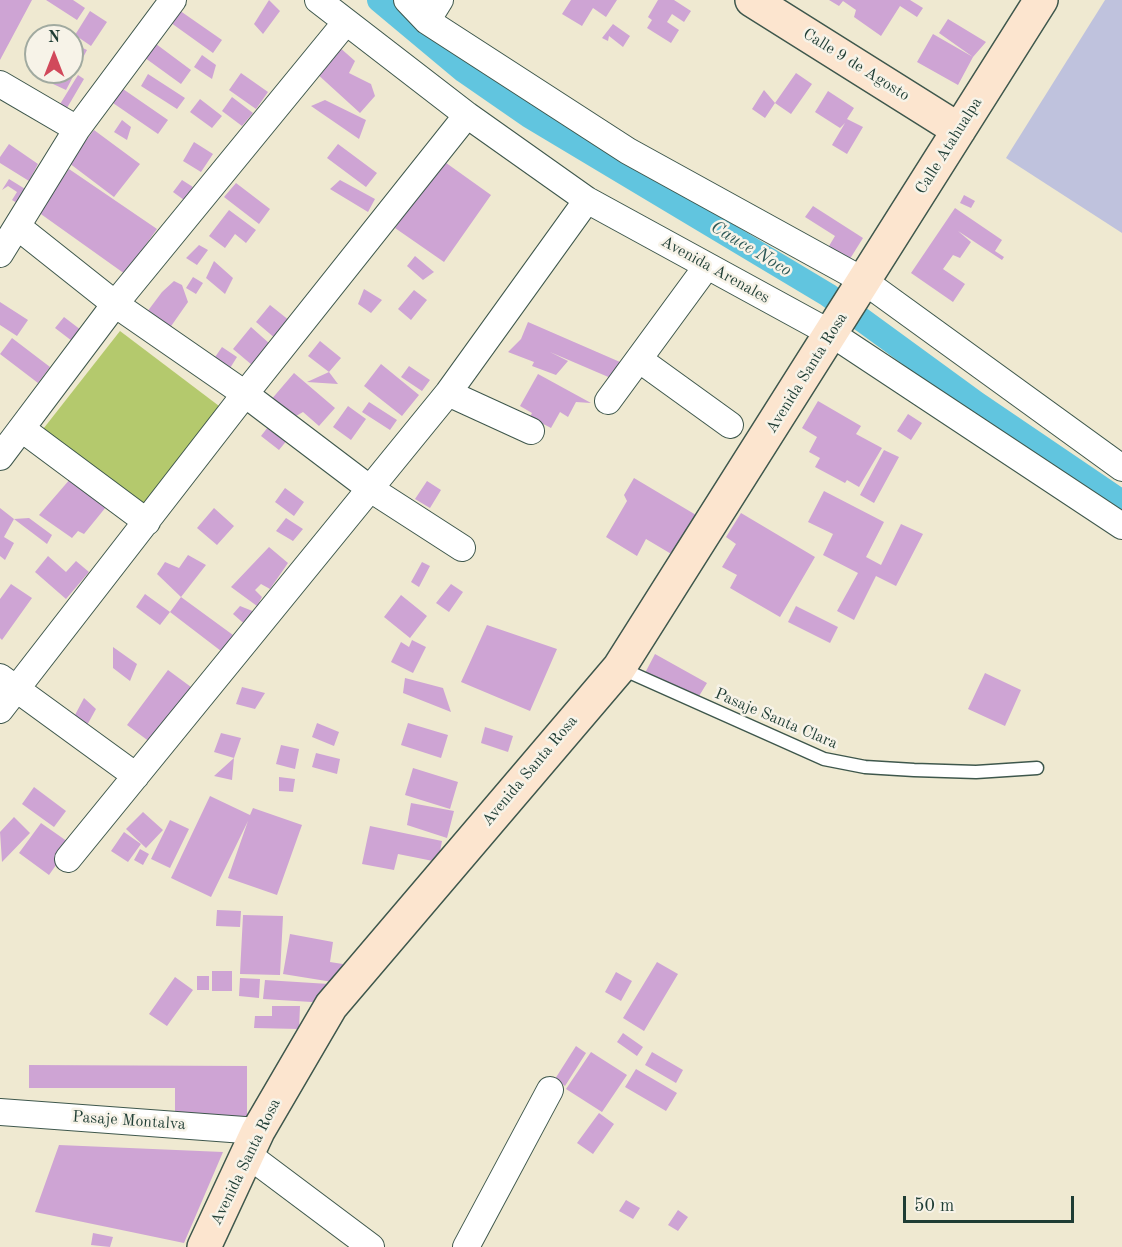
<!DOCTYPE html>
<style>
body{margin:0}
#map{position:relative;width:1122px;height:1247px;overflow:hidden;background:#efe9d1;font-family:"Old Standard TT",serif}
canvas{display:block}
.north{position:absolute;left:24px;top:24px;width:60px;height:60px;box-sizing:border-box;background:#f7f3e8;border:2px solid #a1aaa0;border-radius:50%;rotate:0deg;font-size:16px;font-weight:700;line-height:24px;text-align:center;color:#1f3d34}
.north::after{content:'';display:block;margin:auto;width:21px;height:27px;background:#d1495b;clip-path:polygon(50% 0,100% 100%,50% 72%,0 100%)}
.scale{position:absolute;left:903px;top:1196px;width:171px;height:27px;box-sizing:border-box;border:3px solid #1f3d34;border-top:0;padding-left:8px;font-size:18px;line-height:21px;white-space:nowrap;color:#1f3d34;-webkit-text-stroke:4px #f7f3e8;paint-order:stroke}
</style>
<div id="map">
<canvas width="1122" height="1247"></canvas>
<div class="north">N</div>
<div class="scale">50 m</div>
</div>
<script>
const ctx = document.querySelector('canvas').getContext('2d');
ctx.lineJoin = 'round';
function fillPath(path, color) { ctx.fillStyle = color; ctx.fill(path, 'evenodd'); }
function trace(path, color, width, dash) { ctx.strokeStyle = color; ctx.lineWidth = width; ctx.lineCap = dash ? 'butt' : 'round'; ctx.setLineDash(dash || []); ctx.stroke(path); }
function write(font, color, halo, rows, align = 'center') {
  ctx.font = font + ' "Old Standard TT",serif'; ctx.lineWidth = 5; ctx.setLineDash([]); ctx.textBaseline = 'middle'; ctx.strokeStyle = halo; ctx.fillStyle = color; for (const [text, x, y, turn = 0] of rows) {
    ctx.save(); ctx.translate(x, y); ctx.rotate((+turn || 0) * Math.PI / 180); ctx.textAlign = isNaN(turn) ? turn : align; if (halo) ctx.strokeText(text, 0, 0); ctx.fillText(text, 0, 0); ctx.restore();
  }
}
fillPath(new Path2D(`
 M1105 0H1122V233L1006 158Z`), '#bfc2dd');
fillPath(new Path2D(`
 M120 331 227 412 147 515 40 433Z`), '#b4c96d');
trace(new Path2D(`
 M379 0 464 71 529 116 828 295 976 403 1122 502`), '#61c5df', 24);
fillPath(new Path2D(`
 M0 0H32L0 60Z
 M46 0H73L85 8 77 20Z
 M269 0 280 11 263 34 254 24Z
 M571 0H617L606 17 593 8 582 26 562 14Z
 M658 0H674L691 11 684 22 672 14 667 22 679 30 671 43 647 28 652 20 648 17Z
 M829 0H910L923 8 917 17 900 6 881 36 854 17 856 10 843 1 839 6Z
 M176 8 222 40 213 53 167 20Z
 M90 11 107 22 91 46 75 35Z
 M948 19 986 42 973 57 958 85 917 62 933 34 973 57 939 33Z
 M613 24 630 36 623 47 609 36 608 41 602 38Z
 M152 41 191 70 181 84 141 55Z
 M74 44 87 50 66 90 53 84 59 72H72Z
 M338 46 355 61 349 73 371 84 375 96 360 113 315 72Z
 M202 55 216 65 212 79 194 67Z
 M241 73 268 92 256 109 229 90Z
 M796 73 812 84 791 114 775 103Z
 M148 74 185 98 177 109 141 86Z
 M78 75 84 79 64 113 57 109Z
 M123 89 168 120 158 134 113 103Z
 M764 90 775 103 765 118 752 109Z
 M828 91 854 108 847 119 863 127 847 154 832 145 845 123 840 128 815 112Z
 M232 97 253 113 242 126 222 111Z
 M200 99 222 116 212 128 190 112Z
 M325 100 366 120 359 139 311 106Z
 M122 120 131 127 127 140 114 132Z
 M94 130 140 164 114 197 69 163Z
 M194 142 213 154 201 172 183 161Z
 M9 144 38 164 29 181 0 163V157Z
 M338 144 377 173 366 187 327 158Z
 M442 160 491 195 444 262 395 228Z
 M69 169 157 229 125 274 38 212Z
 M9 179 30 192 22 206 12 200 17 192 8 186 2 190Z
 M182 180 193 187 184 200 173 192Z
 M340 180 375 199 368 212 330 189Z
 M236 183 270 209 259 224 224 197Z
 M964 195 975 201 971 208 960 203Z
 M813 206 863 238 843 270 823 256 835 236 805 217Z
 M955 208 1002 240 995 251 1004 257 1002 260 958 231 971 242 960 258 953 255 943 269 965 284 953 302 911 273Z
 M229 210 256 230 246 243 235 234 225 248 209 236Z
 M199 245 208 250 197 265 186 258Z
 M415 256 434 272 423 280 407 266Z
 M214 261 233 278 225 294 206 278Z
 M193 277 203 283 196 294 186 288Z
 M174 281 182 285 188 302 167 332 144 316 162 292Z
 M364 289 382 300 371 313 358 304Z
 M414 290 427 300 411 320 398 309Z
 M0 302 28 320 17 336 0 325Z
 M270 305 290 321 276 339 256 322Z
 M64 317 81 330 72 341 55 328Z
 M528 322 620 362 613 379 550 352 568 361 556 375 532 366 534 362 508 352 521 339Z
 M251 327 270 344 252 365 233 349Z
 M12 338 50 367 38 383 0 354Z
 M320 341 341 358 329 372 338 384 307 382 329 372 308 356Z
 M222 347 237 357 227 373 211 363Z
 M381 364 419 395 402 416 364 386Z
 M409 366 430 380 422 391 401 377Z
 M294 373 335 408 319 426 303 412 291 419 270 401Z
 M538 374 591 403 576 402 568 417 560 412 551 428 530 417 532 413 520 406Z
 M818 401 861 426 856 434 882 448 859 487 847 480 845 483 815 467 820 458 809 452 817 437 802 428Z
 M369 402 397 420 390 430 362 412Z
 M348 406 366 419 351 440 333 427Z
 M908 414 922 423 911 440 897 431Z
 M275 418 293 433 279 450 261 436Z
 M884 450 899 457 874 503 860 495Z
 M71 478 106 507 84 534 78 531 72 538 39 515Z
 M634 478 696 515 673 555 646 539 637 556 606 537 627 501 624 495Z
 M427 481 441 490 430 508 415 499Z
 M285 488 304 502 294 516 275 502Z
 M824 491 884 522 866 557 881 565 901 524 923 534 896 586 876 576 854 620 837 611 858 573 823 555 833 534 808 522Z
 M0 508 14 519 4 537 14 543 5 560 0 556Z
 M214 508 234 526 217 545 197 528Z
 M741 513 815 557 780 617 730 588 737 575 722 567 736 544 726 537Z
 M29 518 52 535 47 544 14 519Z
 M286 518 303 529 293 541 276 531Z
 M269 547 288 563 270 589 261 584 255 590 262 597 257 606 231 587Z
 M188 555 206 565 181 597 157 574 165 562 179 568Z
 M48 556 66 572 76 561 89 572 66 599 35 572Z
 M422 562 430 566 419 587 411 582Z
 M11 584 32 598 2 640 0 638V599Z
 M451 584 463 592 449 612 436 603Z
 M145 594 170 612 160 625 136 607Z
 M401 595 427 616 410 638 384 617Z
 M181 597 233 635 221 651 170 612Z
 M240 606 255 612 248 627 233 614Z
 M796 606 838 627 830 643 788 622Z
 M487 625 557 649 530 711 461 682Z
 M412 640 426 647 413 673 391 662 401 642 409 647Z
 M113 647 137 664 130 681 113 668Z
 M655 654 707 683 696 701 645 673Z
 M168 670 191 687 150 742 127 725Z
 M985 673 1021 690 1005 726 968 709Z
 M405 678 443 688 451 712 403 693Z
 M242 687 265 693 255 709 236 704Z
 M84 698 96 709 86 727 75 715Z
 M317 723 339 732 334 746 312 737Z
 M408 723 448 735 441 758 401 745Z
 M485 727 513 736 508 752 481 743Z
 M221 733 241 738 234 758 232 780 214 776 234 758 214 752Z
 M281 745 299 749 295 769 276 764Z
 M316 753 340 759 337 774 312 767Z
 M413 768 458 782 450 809 405 795Z
 M279 777 295 779 293 792 279 791Z
 M34 787 66 811 54 827 22 804Z
 M210 796 250 815 253 808 302 825 277 895 228 878 248 821 211 897 171 878Z
 M411 803 454 811 447 838 407 825Z
 M143 812 163 830 146 848 126 829Z
 M14 817 30 833 2 862 0 832Z
 M170 820 189 829 170 868 151 859Z
 M41 823 71 844 49 875 19 853Z
 M370 826 442 841 438 862 398 854 394 870 362 864Z
 M124 832 141 844 128 862 111 851Z
 M140 849 149 854 143 865 134 860Z
 M217 910 241 911 240 927 216 926Z
 M243 915 283 916 280 975 240 974Z
 M290 934 333 942 330 962 349 965 345 984 283 974Z
 M657 962 678 974 644 1031 623 1018Z
 M212 971H232V991H212Z
 M616 972 632 981 621 1001 605 992Z
 M197 976H209V990H197Z
 M175 977 193 990 167 1026 149 1014Z
 M240 978 260 979 259 998 239 996Z
 M265 980 329 984 328 1003 263 999Z
 M272 1006H300L299 1029 254 1028 255 1016H272Z
 M623 1033 643 1047 637 1056 617 1042Z
 M576 1046 586 1053 565 1086 555 1079Z
 M591 1052 627 1075 602 1112 566 1089Z
 M652 1052 683 1070 676 1083 645 1065Z
 M29 1065 247 1066V1120H175V1088H29Z
 M636 1069 677 1093 666 1111 625 1087Z
 M599 1113 614 1124 593 1154 577 1143Z
 M59 1145 223 1152 184 1243 35 1212Z
 M626 1200 640 1208 633 1219 619 1211Z
 M678 1210 688 1217 678 1231 668 1225Z
 M93 1233 113 1237 110 1247 91 1245Z`), '#cea4d4');
const lane = new Path2D(`
 M620 668 824 759 865 767 914 770 976 772 1037 768`);
const street = new Path2D(`
 M318 0 467 115 587 200 832 334 1122 526
 M407 0 427 21 628 151 864 281 1122 468
 M427 21 440 0
 M0 84 77 129
 M18 227 115 304 245 394 369 488 462 548
 M0 254 77 129 173 0
 M640 360 730 425
 M448 393 531 431
 M608 401 707 266
 M22 429 147 522
 M0 457 115 304 346 22
 M0 677 136 776
 M0 710 245 394 467 115
 M68 859 448 393 587 200
 M0 1112 258 1131
 M247 1154 371 1247
 M466 1247 550 1090`);
const secondary = new Path2D(`
 M752 0 959 130
 M204 1247 258 1131 331 1006 619 668 1041 0`);
trace(lane, '#3e574c', 15);
trace(street, '#3e574c', 28);
trace(secondary, '#3e574c', 36);
trace(lane, '#fff', 12);
trace(street, '#fff', 26);
trace(secondary, '#fce5cf', 33);
write('16px', '#1f3d34', '#f7f3e8', [
 ["Calle 9 de Agosto",856,65,32],
 ["Calle Atahualpa",949,146,-58],
 ["Avenida Arenales",715,270,29],
 ["Avenida Santa Rosa",807,373,-58],
 ["Pasaje Santa Clara",776,719,23],
 ["Avenida Santa Rosa",530,771,-50],
 ["Pasaje Montalva",129,1121,4],
 ["Avenida Santa Rosa",246,1162,-64]
]);
write('italic 18px', '#2c5856', '#f7f3e8', [
 ["Cauce Noco",751,249,31]
]);
</script>
